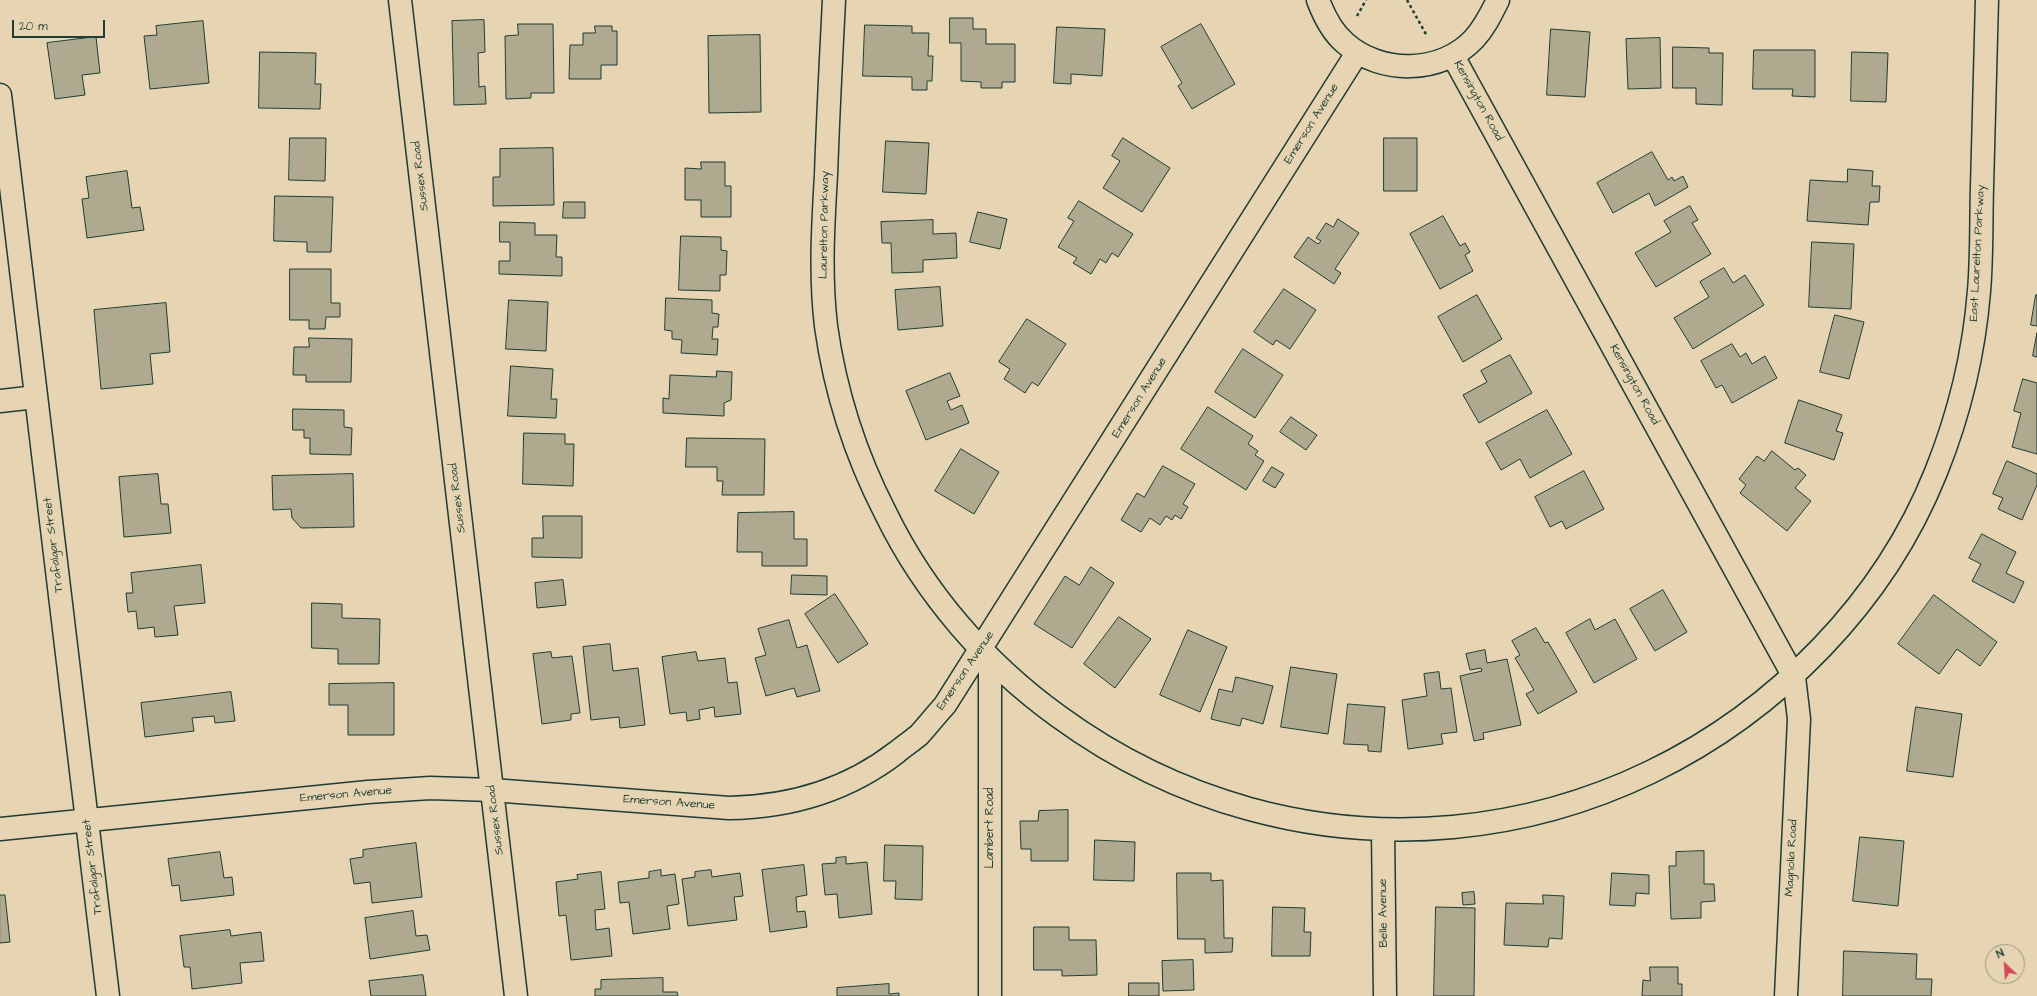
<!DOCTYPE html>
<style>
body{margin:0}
#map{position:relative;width:2037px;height:996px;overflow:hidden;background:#e6d4b2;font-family:"Architects Daughter",sans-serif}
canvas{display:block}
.north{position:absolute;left:1985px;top:944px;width:40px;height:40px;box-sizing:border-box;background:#e6d4b2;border:1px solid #969880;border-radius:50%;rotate:335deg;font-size:11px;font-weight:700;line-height:16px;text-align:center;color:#1f3d34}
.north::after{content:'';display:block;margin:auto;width:14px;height:18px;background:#d1495b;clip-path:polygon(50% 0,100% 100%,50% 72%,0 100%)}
.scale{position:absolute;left:12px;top:20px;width:93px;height:18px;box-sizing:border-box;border:2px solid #1f3d34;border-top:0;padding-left:5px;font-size:12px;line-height:14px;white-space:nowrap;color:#1f3d34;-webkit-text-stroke:3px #e6d4b2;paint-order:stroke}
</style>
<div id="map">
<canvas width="2037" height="996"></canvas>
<div class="north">N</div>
<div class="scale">20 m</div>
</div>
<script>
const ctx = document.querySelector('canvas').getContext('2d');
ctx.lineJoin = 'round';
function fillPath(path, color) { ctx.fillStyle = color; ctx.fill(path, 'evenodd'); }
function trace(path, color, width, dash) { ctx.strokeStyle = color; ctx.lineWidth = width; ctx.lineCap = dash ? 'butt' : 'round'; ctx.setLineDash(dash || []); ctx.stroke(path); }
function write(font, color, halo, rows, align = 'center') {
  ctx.font = font + ' "Architects Daughter",sans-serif'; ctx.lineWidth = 3; ctx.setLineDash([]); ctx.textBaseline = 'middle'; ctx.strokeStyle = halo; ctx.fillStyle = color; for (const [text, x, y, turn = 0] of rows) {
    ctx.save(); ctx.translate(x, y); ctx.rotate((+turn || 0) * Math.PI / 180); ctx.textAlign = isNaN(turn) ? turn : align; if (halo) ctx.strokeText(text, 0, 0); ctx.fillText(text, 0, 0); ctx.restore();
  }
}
const building = new Path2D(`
 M950 18H973V29H986V44H1015V82H1002V88H981V82L961 81V43H950Z
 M484 20 485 52 478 53 479 87 485 86 486 104 454 105 452 21Z
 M203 21 209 83 150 89 144 36 157 35 156 26Z
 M518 24H553L554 93H531V98L506 99 505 36 518 35Z
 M1201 24 1235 84 1192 109 1178 86 1182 83 1161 47Z
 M865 25 912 26V33H929L928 56H933L932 81H927V90H912V77L863 76Z
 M595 26H612V31H617V65H601V79H569L570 45H583V33H595Z
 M1057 27 1105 29 1102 76 1071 74V84L1054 83Z
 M1551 29 1590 32 1585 97 1547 95Z
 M760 35 761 112 709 113 708 36Z
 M96 37 100 73 82 75 85 95 55 99 47 43Z
 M1660 38 1661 88 1628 89 1626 39Z
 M1673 47 1709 48V53H1723L1722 105 1696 104V88H1673Z
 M1754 50H1815V97L1792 96 1793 89H1753Z
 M260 52 316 53 315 84H321L320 109 259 108Z
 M1852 52 1888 53 1886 102 1851 101Z
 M290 138H326L325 181 289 180Z
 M1123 138 1170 168 1142 212 1103 188 1120 161 1112 156Z
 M1384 138H1417V191H1384Z
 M886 141 929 143 926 194 883 192Z
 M553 148 554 205 493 206V177H500V149Z
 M1652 152 1668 180 1672 177 1674 181 1683 176 1688 187 1655 206 1649 193 1613 213 1597 183Z
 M701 162H725V186H731V217H701V200H685V168L701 169Z
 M1848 169 1873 171 1872 186H1880L1879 202H1870L1868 225 1807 221 1810 180 1847 182Z
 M127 171 132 208 140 207 144 230 87 238 82 199 89 198 86 177Z
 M275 196 333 197 331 252H307V242L274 241Z
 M1079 201 1133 234 1118 257 1112 253 1106 263 1100 259 1091 274 1073 263 1077 258 1058 247 1074 221 1068 218Z
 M564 202H585V218H563Z
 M1690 206 1698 220 1692 223 1711 254 1656 287 1635 253 1671 232 1664 221Z
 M978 212 1007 219 1000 249 970 242Z
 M1443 216 1460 246 1465 243 1470 252 1465 255 1473 271 1440 289 1410 234Z
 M1338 219 1359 233 1335 269 1341 273 1334 284 1294 257 1308 237 1318 244 1321 241 1316 238 1326 223 1333 227Z
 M933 220V234L956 233 957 258 923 260V272L892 273 891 243H882L881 222Z
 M500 222 535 223V235H557L556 257H562V276L499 274V261H510V242H500Z
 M681 236 721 237V250L727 251 726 275H720V291L679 290Z
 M1812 242 1854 244 1851 309 1809 307Z
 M1724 268 1733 283 1745 275 1764 305 1693 349 1674 318 1709 297 1700 282Z
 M290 269H331V303H340V317H326L325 329H309V320H290Z
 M940 287 943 326 898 330 895 290Z
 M1284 289 1316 310 1290 349 1276 340 1273 345 1254 332Z
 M1477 295 1502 339 1463 362 1438 317Z
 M2036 295H2037V326L2031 325Z
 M666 298 712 300V313L719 314 718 327H713L712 339H718L717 355 681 353 682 340 672 339V331L665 330Z
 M509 300 548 302 546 351 506 349Z
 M166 303 170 352 150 354 153 384 101 389 94 310Z
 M1835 315 1864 322 1849 379 1820 372Z
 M1027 319 1066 344 1038 386 1032 382 1025 393 1004 379 1010 369 999 362Z
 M2037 333V357L2033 356Z
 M309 338 352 339 351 382H306V375H293L294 347H309Z
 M1732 344 1740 357 1746 353 1752 364 1765 356 1777 378 1732 403 1722 385 1716 388 1701 361Z
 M1243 349 1283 375 1255 418 1215 392Z
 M1510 355 1532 393 1479 423 1463 395 1487 382 1481 371Z
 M511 366 553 369 551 399H557L556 418 508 416Z
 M717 371 732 372 731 400 724 403V416L663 413V398L669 399 670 375 716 377Z
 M950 373 960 396 947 401 951 410 962 405 969 423 926 440 906 391Z
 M2023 379 2037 383V454L2012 447 2021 413 2014 411Z
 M1799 400 1842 415 1836 431 1843 433 1834 460 1785 443Z
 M1208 407 1253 436 1248 444 1258 451 1255 455 1264 461 1246 490 1181 449Z
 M293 409 344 410V427L352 428 351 455 310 454V438H304V430H293Z
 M1547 410 1572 454 1530 478 1520 459 1501 470 1486 443Z
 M1291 417 1317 435 1306 450 1280 432Z
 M524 433 565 434V444H574L573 486 523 484Z
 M687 438 765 439 764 495H722L723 481H717V467H686Z
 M961 449 999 472 974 514 935 491Z
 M1772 451 1795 470 1798 468 1806 475 1795 488 1811 501 1787 531 1740 493 1746 485 1739 479 1757 456 1764 461Z
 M2007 461 2037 474V485L2022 520 1998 509 2003 498 1993 494Z
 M1163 466 1195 484 1183 504 1188 507 1181 519 1175 515 1172 520 1166 516 1160 525 1150 518 1141 532 1121 520 1137 493 1144 497Z
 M1272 467 1284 474 1275 488 1263 481Z
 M1584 471 1604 509 1566 529 1562 521 1550 527 1535 497Z
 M158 474 161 504H168L171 533 124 537 119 477Z
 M353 474 354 527 301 528 292 518 291 509 273 510 272 476Z
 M794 512V539H807V566H762V552H737L738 513Z
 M543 516H582V558L532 557V538H543Z
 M1982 534 2016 552 2006 573 2024 582 2014 603 1972 581 1981 564 1969 558Z
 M201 565 205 603 174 606 178 635 155 637 154 627 138 629 136 611 128 612 126 593H133L131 573Z
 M1091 567 1114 583 1072 648 1034 624 1065 576 1079 585Z
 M792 575 827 576V595L791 594Z
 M563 580 566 605 537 608 535 583Z
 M1663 590 1687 632 1655 651 1630 609Z
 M835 594 868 644 838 663 805 614Z
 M1934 595 1997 642 1980 666 1957 649 1939 674 1898 644Z
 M312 603 342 604V618L380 619 379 664H338V649L312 648Z
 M1119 617 1151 639 1115 688 1084 664Z
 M1590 619 1595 630 1615 619 1637 659 1594 683 1566 633Z
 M789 620 797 648 807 645 820 691 797 697 794 688 766 696 755 658 766 655 758 629Z
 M1536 628 1545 643 1548 642 1577 692 1538 714 1526 694 1534 690 1515 658 1520 655 1512 641Z
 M1188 630 1227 647 1200 712 1160 695Z
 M610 644 613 671 638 668 645 725 620 728 619 717 591 720 583 647Z
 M1485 650 1487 663 1507 659 1521 725 1483 733 1484 739 1474 741 1460 676 1482 671 1481 668 1470 670 1466 654Z
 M551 652 552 658 572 656 580 713 571 714V720L542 724 533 654Z
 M696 652 698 661 725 658 728 683 737 682 741 714 715 717 714 707 699 710 700 719 687 721 686 712 670 714 662 657Z
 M1291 667 1337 674 1328 734 1281 727Z
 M1439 672 1441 689 1451 688 1457 732 1441 734 1443 744 1408 749 1402 700 1427 696 1424 674Z
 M1236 677 1273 686 1263 724 1242 718 1240 726 1211 719 1219 689 1232 692Z
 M394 683V735H348V705H329V684Z
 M231 692 235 721 215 723 214 716 192 718 194 731 145 737 141 703Z
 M1348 704 1385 707 1381 752 1368 751V745L1344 744Z
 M1916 707 1962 714 1953 777 1907 771Z
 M1068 810V861H1031V849H1021L1020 821H1038L1039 811Z
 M1860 837 1904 841 1898 906 1853 901Z
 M1095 840 1135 842 1134 881 1094 880Z
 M416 843 422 897 372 903 370 882 354 884 350 859 363 857V850Z
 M885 845 923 846 922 900 895 899 896 881H884Z
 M1704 851V884H1714L1715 901 1701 902V918L1671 919 1669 866H1676V852Z
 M220 852 224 878 232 877 234 895 181 901 179 885 172 886 168 859Z
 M846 857V864L867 862 872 914 839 918 837 894 825 895 822 864 836 863V858Z
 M804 865 807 895 796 897 797 912 805 911 807 927 770 932 762 870Z
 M661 870V876L675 874 679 904 667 906 670 929 633 934 629 902 620 903 618 882 649 878V872Z
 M711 870 712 877 740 873 743 896 734 897 737 920 688 926 682 879 695 877V872Z
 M601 872 605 909 595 910 596 930 609 928 612 956 571 960 566 915 559 916 556 882 578 879 577 875Z
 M1177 873H1211V881L1223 880 1224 938H1233L1232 952 1205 953V939H1178Z
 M1612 873 1649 875V894L1636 893 1635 906 1610 905Z
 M1474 892 1475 904 1463 905 1462 893Z
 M0 895H5L10 942 0 943Z
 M1543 895 1564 896 1562 939 1549 938 1548 947 1504 945 1506 903 1543 904Z
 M1273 907 1305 908 1304 932H1311L1310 956H1272Z
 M1436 907 1475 908 1474 996H1434Z
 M413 911 416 936 427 935 430 950 370 959 365 918Z
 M1034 927H1069V940H1096L1097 975 1062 976V970H1034Z
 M230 930 231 936 261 932 264 961 240 963 242 983 192 989 190 967H184L180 936Z
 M1844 951 1917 954 1916 979H1932L1931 996H1843Z
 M1193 960 1194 990 1163 991 1162 961Z
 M1650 967H1678V984H1682V996H1642L1643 980 1650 981Z
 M423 975 426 996H371L369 981Z
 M663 978V992H677L678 996H595V989H601V980Z
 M1129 983H1159V996H1129Z
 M889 984V994L899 993V996H837V988Z`);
fillPath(building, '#afaa8f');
trace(building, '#1f3d34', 1);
const minor = new Path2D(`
 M834 0C831 58 828 116 826 175 823 225 820 276 826 326 835 391 856 456 886 514 925 594 986 664 1058 716 1297 891 1618 860 1822 647 1870 597 1910 537 1936 472 1959 415 1974 353 1979 291 1982 257 1981 221 1982 187 1984 124 1985 62 1987 0
 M1318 0C1324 16 1332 32 1345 43 1381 75 1441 74 1474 39 1485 27 1491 14 1498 0
 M1453 56 1794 677 1799 719 1786 996
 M0 95 108 996
 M0 401 36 397
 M0 829 368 792 430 788 492 790 729 808C791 807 848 790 897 752 904 746 912 741 919 735 928 725 936 715 945 705L1357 53
 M1383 830 1385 996
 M990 996V659`);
const tertiary = new Path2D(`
 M400 0 516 996`);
trace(minor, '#1f3d34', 25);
trace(tertiary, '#1f3d34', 25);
trace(new Path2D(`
 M1407 0 1427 36
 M1357 16 1366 0`), '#1f3d34', 2.5, [3, 3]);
trace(minor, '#e6d4b2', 22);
trace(tertiary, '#e6d4b2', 22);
write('12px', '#1f3d34', '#e6d4b2', [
 ["Kensington Road",1478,101,61],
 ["Emerson Avenue",1312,124,-58],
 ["Sussex Road",421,176,-97],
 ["Laurelton Parkway",825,225,-89],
 ["East Laurelton Parkway",1978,253,-87],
 ["Kensington Road",1634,385,61],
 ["Emerson Avenue",1140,398,-58],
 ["Sussex Road",458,498,-97],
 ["Trafalgar Street",54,545,-97],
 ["Emerson Avenue",966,671,-56],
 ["Emerson Avenue",346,795,-5],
 ["Emerson Avenue",669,803,4],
 ["Sussex Road",496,820,-97],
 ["Lambert Road",990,828,-90],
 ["Magnolia Road",1792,858,-87],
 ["Trafalgar Street",93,867,-97],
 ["Belle Avenue",1384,913,-91]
]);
</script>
